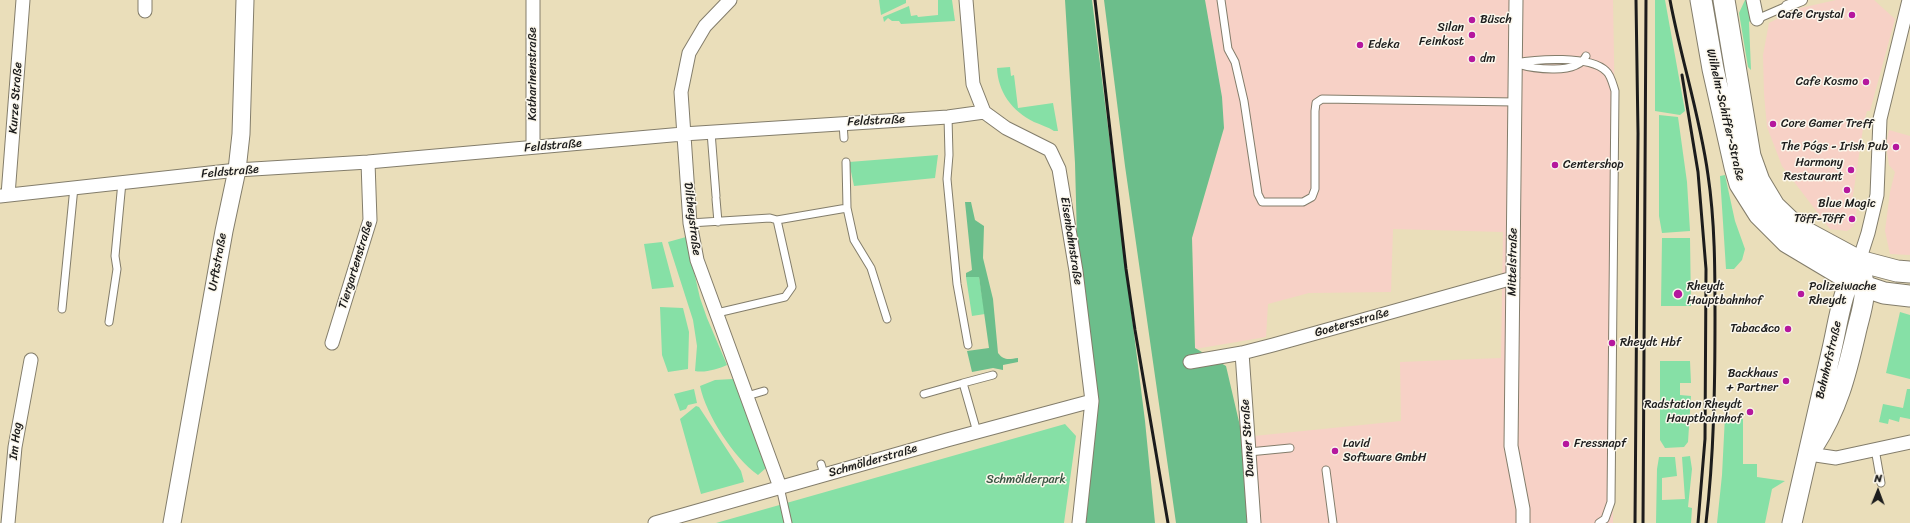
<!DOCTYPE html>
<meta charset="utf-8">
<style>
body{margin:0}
#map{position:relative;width:1910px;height:523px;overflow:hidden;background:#eadeba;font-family:Sriracha,sans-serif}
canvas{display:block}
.north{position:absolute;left:1858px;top:471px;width:40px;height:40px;-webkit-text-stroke:3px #fbf7ec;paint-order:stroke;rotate:1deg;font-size:11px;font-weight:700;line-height:16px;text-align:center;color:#1c1c1c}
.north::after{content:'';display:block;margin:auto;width:14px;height:18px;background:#1c1c1c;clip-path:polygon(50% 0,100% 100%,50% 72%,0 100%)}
</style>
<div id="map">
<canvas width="1910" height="523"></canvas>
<div class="north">N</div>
</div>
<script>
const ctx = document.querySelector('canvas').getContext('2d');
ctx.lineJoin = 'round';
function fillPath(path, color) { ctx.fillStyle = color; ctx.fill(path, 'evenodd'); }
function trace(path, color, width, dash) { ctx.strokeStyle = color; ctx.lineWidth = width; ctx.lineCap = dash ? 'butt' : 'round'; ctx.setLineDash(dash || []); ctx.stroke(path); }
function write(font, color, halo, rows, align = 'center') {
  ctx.font = font + ' Sriracha,sans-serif'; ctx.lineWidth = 3; ctx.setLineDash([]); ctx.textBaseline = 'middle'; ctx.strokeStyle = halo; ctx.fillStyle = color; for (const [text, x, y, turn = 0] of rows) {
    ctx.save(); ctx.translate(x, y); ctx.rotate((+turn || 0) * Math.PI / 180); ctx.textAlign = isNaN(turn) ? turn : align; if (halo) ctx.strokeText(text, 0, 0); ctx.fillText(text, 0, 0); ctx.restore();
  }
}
fillPath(new Path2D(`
 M1205 0H1613L1615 117 1612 343 1613 523H1247L1243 439 1254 436 1401 421 1400 362 1501 358 1503 232 1393 229 1391 292 1309 293 1268 304 1266 337 1195 349 1192 238 1224 128Z
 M1836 0H1874L1895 19 1870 111H1867L1864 122 1852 202 1857 208 1854 226 1847 231 1830 229 1782 166 1767 127 1764 94 1763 55 1769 23 1796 9Z
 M1889 130 1910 136V255L1890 254 1885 231 1890 192 1895 172 1889 165 1886 145Z`), '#f7d1c6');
fillPath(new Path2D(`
 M879 0H906V3L881 15Z
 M938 0H952L955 21 901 24 899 21H892L888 18 884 22 883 17 909 6 911 16 917 15 918 17 938 15Z
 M1655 0H1665L1685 111 1680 115 1655 111Z
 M1745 0H1747L1755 18 1749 22 1751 70 1748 67 1739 13Z
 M1010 67 1011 76 1014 75 1018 108 1053 103 1058 131H1054C1048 127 1041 125 1034 122 1012 111 998 92 997 68Z
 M1659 115 1678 117 1687 182 1690 231 1662 233 1659 216Z
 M938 155 935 178 854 186 849 162Z
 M1725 175 1735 221 1745 249 1742 260 1734 269H1726L1720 176Z
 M686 237 700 298 707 318 727 365C718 369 705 373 695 371L697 346 693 320 668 242Z
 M1662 238H1690L1691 306H1661Z
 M662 242 674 287 652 289 644 244Z
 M966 277H979L985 314 972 316Z
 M660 307 683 308 689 332 688 369 668 372 662 355Z
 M1900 312 1910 315V379L1886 373Z
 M1660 361H1690L1691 383H1680V395L1691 396 1688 442 1684 447 1665 448 1660 440Z
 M733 379 766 468 758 475C734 458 706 415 700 386L715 380Z
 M694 389 697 403 688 405 686 409 680 411 674 394Z
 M1907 389H1910V419L1900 417 1899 422 1889 419 1888 424 1879 422 1883 404 1903 408Z
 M696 406 699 407 741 471 744 482 701 494 680 419Z
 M1725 416 1743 417V464H1757V477L1785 481 1772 489 1765 523H1717L1722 475Z
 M1065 424 1076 436 1064 523H716Z
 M1690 456 1692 469 1688 507 1692 508 1691 523H1656L1657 469 1659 457H1675L1677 476 1662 478V500L1685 499 1682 457Z`), '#86e0a6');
fillPath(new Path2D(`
 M1065 0H1092L1145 421 1155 523H1086L1098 404 1077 239 1075 163Z
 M1104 0H1205L1222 97 1224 128 1192 238 1195 348 1226 366 1243 439 1247 523H1176L1125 166Z
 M965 202H971L975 220 984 226 983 258 993 299 998 353C1004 361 1009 359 1018 358V362L1003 365V370L993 368 972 372 967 351 989 348 979 277H966V273L972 270Z`), '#6cbe8b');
const service = new Path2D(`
 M1221 0 1228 49 1235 62 1244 101 1258 194 1262 202H1303L1312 197 1315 189V111L1316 103 1322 99 1515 102
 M1757 19 1787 6
 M1515 63C1537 59 1590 55 1606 71 1611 75 1613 85 1615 91L1611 502 1605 519 1599 523
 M1517 64C1534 69 1577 75 1586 56
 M948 117 949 155 947 179 957 284 968 345
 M843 123 844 138
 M711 132 716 196
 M846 162 847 208
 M716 199 718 222
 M777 220 847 208 854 240 871 268 887 319
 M690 223 770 218 777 220 792 287 785 297 717 313
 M62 309 74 187
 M109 322 117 269 115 256 122 182
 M963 383 993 375
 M924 394 963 383 977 432
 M747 396 764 391
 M1875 449 1881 483
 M1249 452 1290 448
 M821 464 824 474
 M1326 470 1333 523
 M780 487 788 523`);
const pedestrian = new Path2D(`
 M1787 6 1802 0`);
const minor = new Path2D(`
 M145 0V11
 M730 0 705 26 689 53 681 92 690 223 697 260 780 487
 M966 0 973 84 984 112 1006 128 1050 150 1059 169 1076 271 1092 401 1079 523
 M1516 0 1511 446 1523 509V523
 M1753 0 1757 19
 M533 147V0
 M8 195 23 0
 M0 196 237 170 368 162 683 134 948 117 984 112
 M1859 261 1868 233 1877 195 1880 119 1909 0
 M332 343 370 220 368 162
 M1242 353 1254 523
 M1190 362 1242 353 1273 345 1513 278
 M1809 454 1836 458 1910 442
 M8 523 15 447 31 360
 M655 523 947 440 1092 401`);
const tertiary = new Path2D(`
 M172 523 224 231 237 170 241 134 245 0`);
const secondary = new Path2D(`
 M1814 446C1838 408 1846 376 1856 333 1861 311 1868 295 1862 273
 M1792 523C1805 466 1818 410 1831 353 1838 324 1841 292 1857 266`);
const primary = new Path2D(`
 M1701 0 1713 69 1735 167 1740 184 1759 214 1787 242 1849 279 1866 287 1884 293 1910 296
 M1724 0 1750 156 1759 181 1774 206 1796 227 1859 261 1897 271 1910 272`);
trace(service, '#837d6b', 9);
trace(pedestrian, '#837d6b', 12);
trace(minor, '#837d6b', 15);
trace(tertiary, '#837d6b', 19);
trace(secondary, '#837d6b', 21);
trace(primary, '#837d6b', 23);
trace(service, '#fff', 7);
trace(pedestrian, '#fff', 10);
trace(minor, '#fff', 13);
trace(tertiary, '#fff', 17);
trace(secondary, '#fff', 19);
trace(primary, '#fff', 21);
trace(new Path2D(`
 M1095 0 1126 269 1135 330 1168 523
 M1670 0C1681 59 1700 116 1708 175 1715 222 1715 270 1715 317 1715 386 1714 455 1706 523
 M1682 75 1698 172 1706 269 1705 439 1698 523
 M1635 523 1638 133 1636 0
 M1643 523 1646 0`), '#1c1c1c', 3);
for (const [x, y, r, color] of [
 [1852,15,4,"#b5179e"],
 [1472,20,4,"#b5179e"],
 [1472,35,4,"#b5179e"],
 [1360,45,4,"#b5179e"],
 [1472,59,4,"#b5179e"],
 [1866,82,4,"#b5179e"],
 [1773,124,4,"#b5179e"],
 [1896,147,4,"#b5179e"],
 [1555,165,4,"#b5179e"],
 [1851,170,4,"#b5179e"],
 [1847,190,4,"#b5179e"],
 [1852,219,4,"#b5179e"],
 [1678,294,5,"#b5179e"],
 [1801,294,4,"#b5179e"],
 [1788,329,4,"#b5179e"],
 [1612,343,4,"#b5179e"],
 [1786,381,4,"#b5179e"],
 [1750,412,4,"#b5179e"],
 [1566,444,4,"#b5179e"],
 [1335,451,4,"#b5179e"]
]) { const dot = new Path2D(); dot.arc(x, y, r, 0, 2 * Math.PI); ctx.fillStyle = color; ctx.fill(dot); trace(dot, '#fbf7ec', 1.5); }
write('12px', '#1c1c1c', '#fbf7ec', [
 ["Cafe Crystal",1844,15,"right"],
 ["Büsch",1480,20],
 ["Silan",1464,28,"right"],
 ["Feinkost",1464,42,"right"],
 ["Edeka",1368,45],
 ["dm",1480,59],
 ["Cafe Kosmo",1858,82,"right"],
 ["Core Gamer Treff",1781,124],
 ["The Pógs - Irish Pub",1888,147,"right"],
 ["Harmony",1843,163,"right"],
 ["Restaurant",1843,177,"right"],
 ["Centershop",1563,165],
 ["Blue Magic",1847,204,"center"],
 ["Töff-Töff",1844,219,"right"],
 ["Rheydt",1687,287],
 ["Hauptbahnhof",1687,301],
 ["Polizeiwache",1809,287],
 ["Rheydt",1809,301],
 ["Tabac&co",1780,329,"right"],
 ["Rheydt Hbf",1620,343],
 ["Backhaus",1778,374,"right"],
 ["+ Partner",1778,388,"right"],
 ["Radstation Rheydt",1742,405,"right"],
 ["Hauptbahnhof",1742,419,"right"],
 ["Lavid",1343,444],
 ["Software GmbH",1343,458],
 ["Fressnapf",1574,444]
], 'left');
write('12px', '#1c1c1c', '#fbf7ec', [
 ["Katharinenstraße",533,74,-90],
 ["Kurze Straße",16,98,-86],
 ["Wilhelm-Schiffer-Straße",1725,115,77],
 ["Feldstraße",876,121,-3],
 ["Feldstraße",553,146,-5],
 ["Feldstraße",230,172,-5],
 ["Diltheystraße",692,219,83],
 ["Eisenbahnstraße",1071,241,81],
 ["Urftstraße",218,262,-80],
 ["Mittelstraße",1513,262,-89],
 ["Tiergartenstraße",356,265,-73],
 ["Goetersstraße",1352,323,-16],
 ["Bahnhofstraße",1829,360,-77],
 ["Dauner Straße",1248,438,-94],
 ["Im Hag",16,441,-83],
 ["Schmölderstraße",873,461,-16]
]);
write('12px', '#3c5745', '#fbf7ec', [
 ["Schmölderpark",1026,480]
]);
</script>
